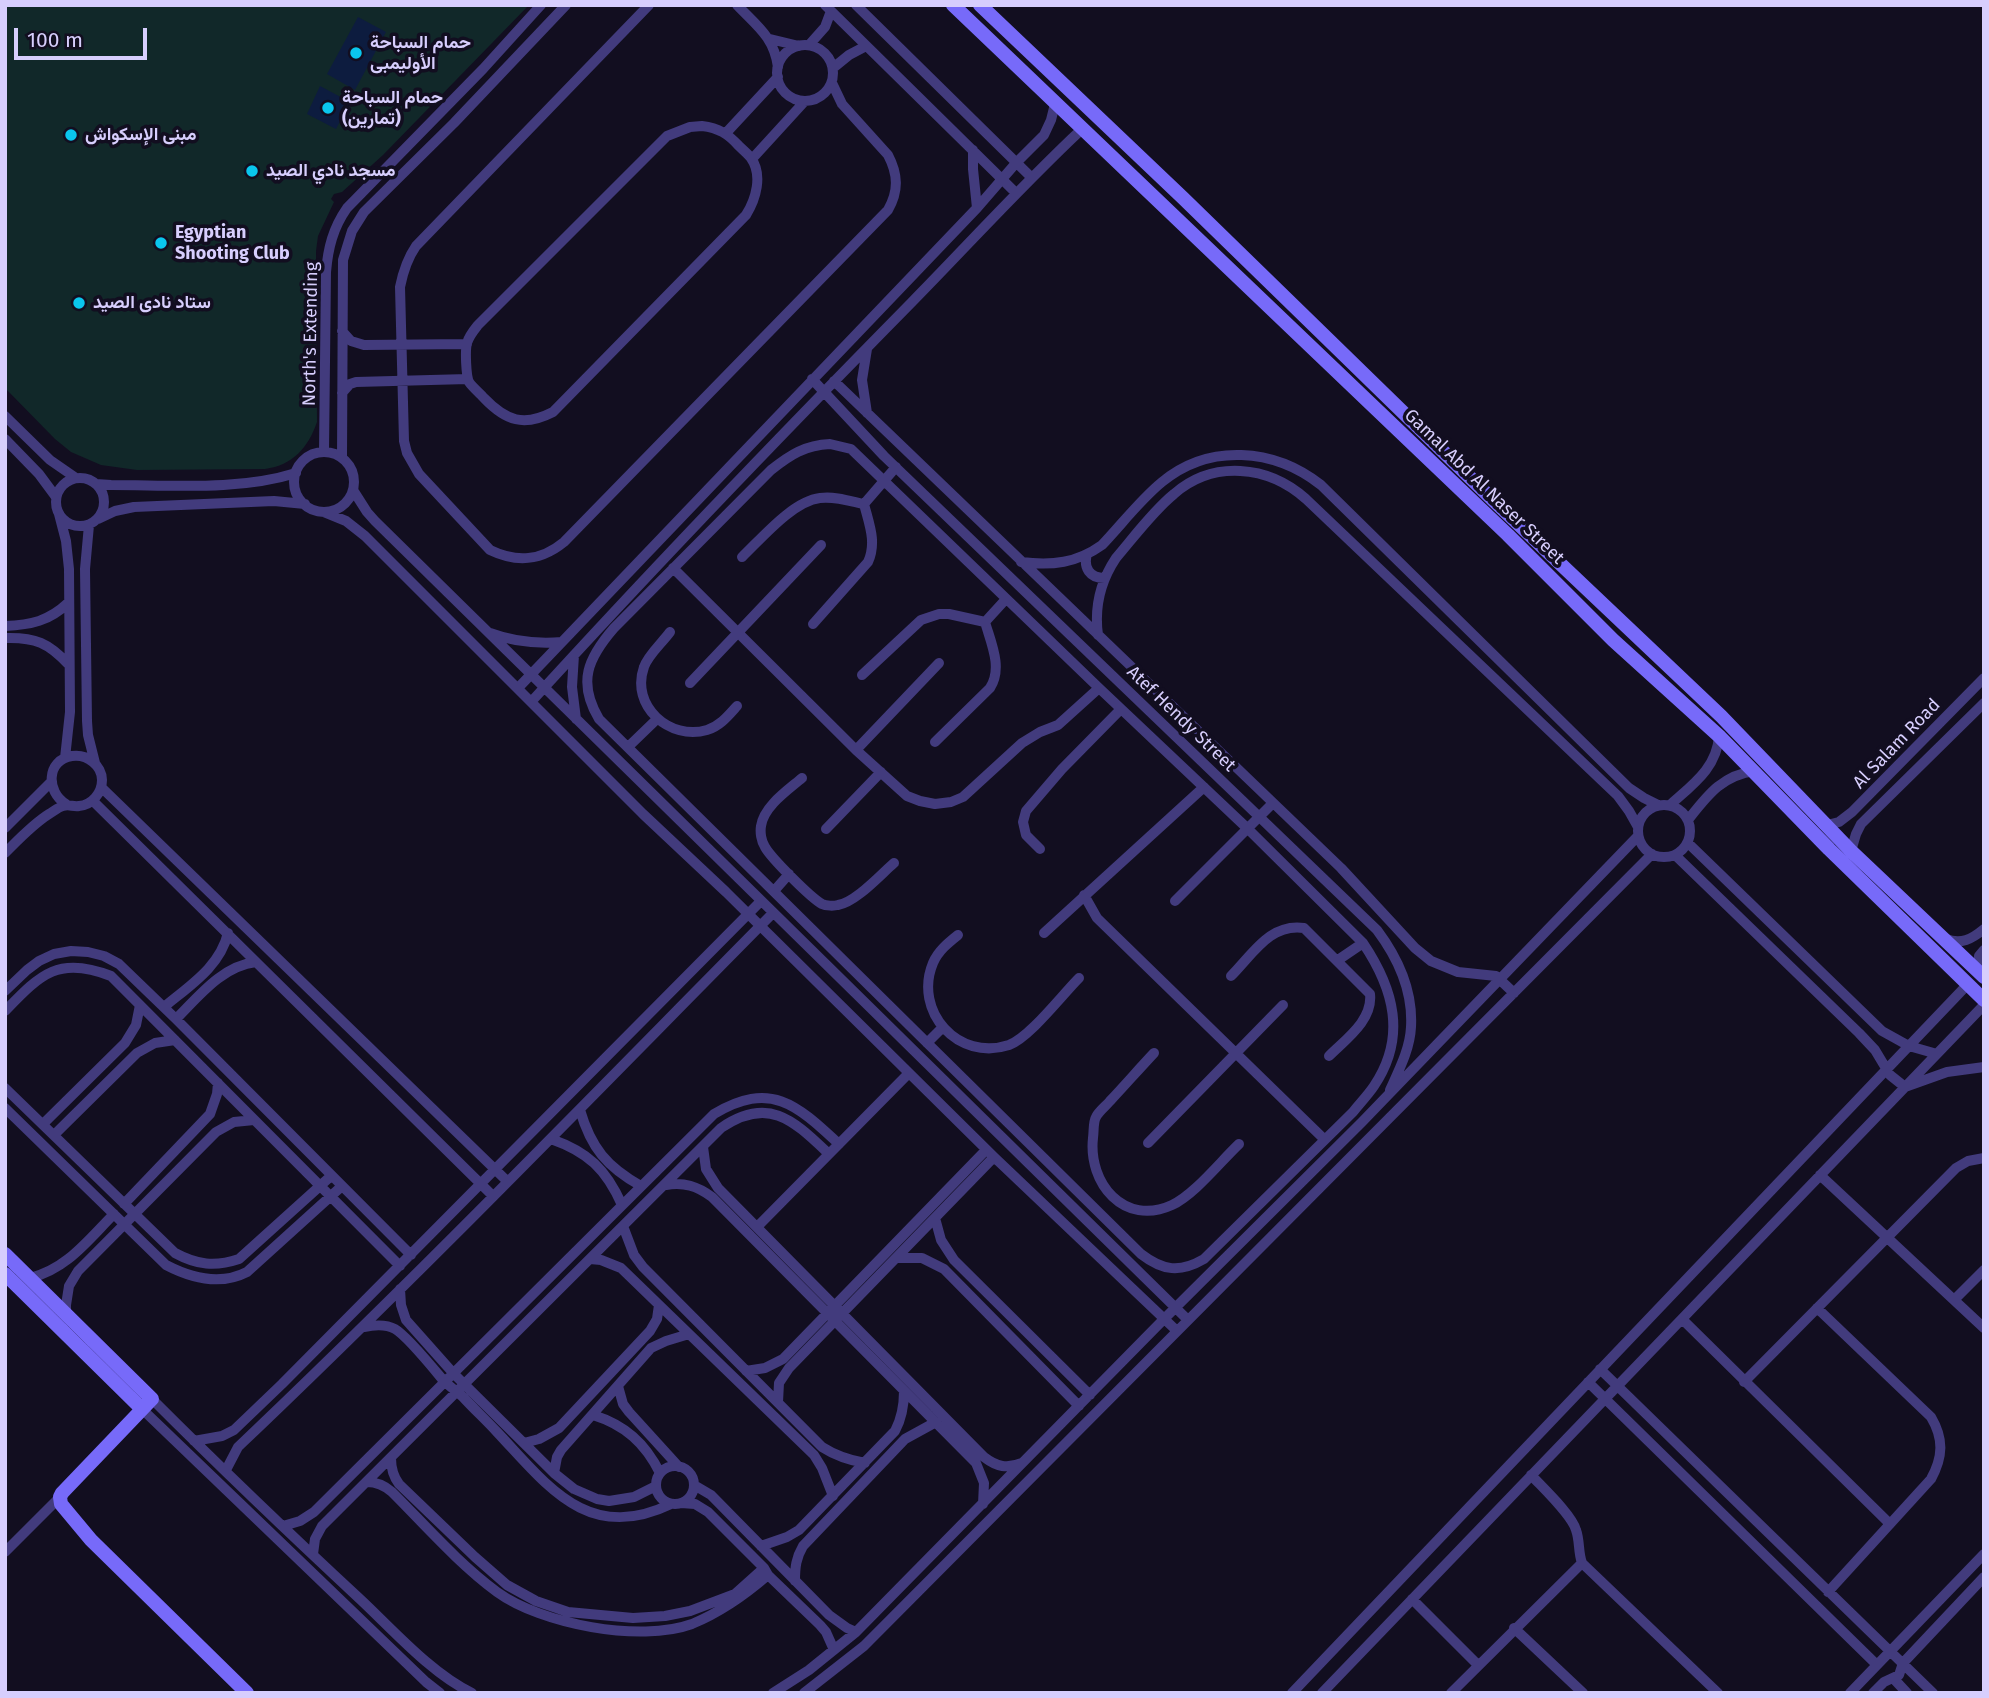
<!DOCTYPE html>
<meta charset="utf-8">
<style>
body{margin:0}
#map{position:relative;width:1989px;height:1698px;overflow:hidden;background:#120e20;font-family:"Fira Sans",sans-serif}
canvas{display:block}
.frame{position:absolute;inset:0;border:7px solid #d7cefd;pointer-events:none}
.scale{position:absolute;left:14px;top:28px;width:133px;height:32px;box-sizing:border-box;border:4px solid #d7cefd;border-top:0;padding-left:9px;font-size:21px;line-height:24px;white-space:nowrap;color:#d7cefd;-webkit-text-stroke:5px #120e20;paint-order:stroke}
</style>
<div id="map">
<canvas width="1989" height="1698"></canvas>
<div class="frame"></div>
<div class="scale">100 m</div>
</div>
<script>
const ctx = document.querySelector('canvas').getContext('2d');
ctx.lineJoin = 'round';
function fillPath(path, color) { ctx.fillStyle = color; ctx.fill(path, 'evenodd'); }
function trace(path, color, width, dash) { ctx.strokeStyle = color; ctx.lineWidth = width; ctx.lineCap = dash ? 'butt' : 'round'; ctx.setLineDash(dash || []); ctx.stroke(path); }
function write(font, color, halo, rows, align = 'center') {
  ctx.font = font + ' "Fira Sans",Vazirmatn,sans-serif'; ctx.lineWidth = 7; ctx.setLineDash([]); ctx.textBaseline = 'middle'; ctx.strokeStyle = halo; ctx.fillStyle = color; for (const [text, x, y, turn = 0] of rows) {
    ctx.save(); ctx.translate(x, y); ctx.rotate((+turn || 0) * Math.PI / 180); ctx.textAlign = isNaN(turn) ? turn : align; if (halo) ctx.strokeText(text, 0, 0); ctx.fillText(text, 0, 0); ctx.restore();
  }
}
fillPath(new Path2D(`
 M5 5H529L383 155 342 192 334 194 331 199 334 202 318 236 316 251 317 422C308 448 293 465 265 469L137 470 101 465 71 452 55 439 5 388Z`), '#112829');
fillPath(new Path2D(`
 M358 17 386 32 355 90 327 74Z
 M320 86 350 102 336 129 307 114Z`), '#0d1c3f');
trace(new Path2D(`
 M649 5 416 246C407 259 403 272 400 287L404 441 407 453 419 474 490 550C517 563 541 561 564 542L888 210C899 191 898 174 888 155L842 104 832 83
 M737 5C757 26 774 37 778 67
 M825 5 1016 193
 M856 5 1031 177
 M770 39 799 46
 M809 45 825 27 831 11
 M777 73a28 28 0 1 1 56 0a28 28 0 1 1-56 0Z
 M833 68 849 55 866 46
 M702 126C719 128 728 134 739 146 743 150 748 154 751 158 763 175 756 199 746 215L553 412C524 427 506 421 484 398 480 393 473 388 469 382 466 376 465 350 467 343 469 336 474 330 478 325L667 136 690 127Z
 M726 133 778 77
 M973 150V169L977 208
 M752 159 805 101
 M342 331 351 341 364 345 467 344
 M812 379 884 456 1377 930C1398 958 1413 992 1411 1027 1410 1049 1399 1070 1390 1090
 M834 381 1341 868 1415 948 1431 961 1458 972 1496 976 1514 993
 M342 393 350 384 356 382 468 379
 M867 413 862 380 867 349
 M5 416 50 460 76 478
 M5 439 39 474 56 497
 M830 444 851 449 1099 688 1248 829 1363 943C1394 989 1407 1037 1374 1086 1368 1095 1360 1103 1353 1112L1204 1259C1180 1273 1163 1271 1141 1254L599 719C577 682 588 658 614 628L771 470C790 455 805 445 830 444Z
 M324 452 326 272C328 248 333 228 347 208L483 69 541 5
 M294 482a30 30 0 1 1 60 0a30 30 0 1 1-60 0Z
 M342 457 343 260 352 231 364 212 454 123 566 5
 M56 502a24 24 0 1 1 48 0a24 24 0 1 1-48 0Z
 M96 484 111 485C171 485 239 491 296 473
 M353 490 367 512 375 521 1188 1320
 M864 504 896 467
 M324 512 346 521 365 536 643 814 726 892 994 1157 1177 1331
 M59 514 66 541 69 569 70 712 65 758
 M98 519 115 511 134 507 274 501 305 504
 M89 525 85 569 87 721 88 735 95 763
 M1087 554C1083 568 1090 578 1104 578
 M742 557C762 538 793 501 820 498 835 496 850 501 864 504 869 524 877 542 868 562L813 624
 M1021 562C1052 566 1077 563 1102 545 1122 524 1140 500 1162 482 1209 443 1274 448 1321 485L1629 788 1644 798 1658 805
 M673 568 856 750 907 796 920 801 935 804 951 802 963 797 1022 743 1040 732 1058 725 1099 688
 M985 622 1006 599
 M5 626C31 625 49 621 68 603
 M670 632C662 643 648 655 644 667 630 706 670 741 707 730 720 726 728 716 737 706
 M490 633C514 642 537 644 562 642
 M1098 635C1094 606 1100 582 1116 558 1134 537 1153 511 1174 494 1213 460 1268 465 1306 499L1618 796 1629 811 1638 827
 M5 638C35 637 49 643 69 665
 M574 655 572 687 576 719
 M862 675 921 620 939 614H949L985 622C991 643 1003 668 990 688L935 742
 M690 683 821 545
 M518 688 977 208 1016 163 1044 135 1051 120 1055 104
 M531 702C655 566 782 434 911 303 968 245 1022 185 1082 129
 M628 747 657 719
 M856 750 939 663
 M802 778C788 790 764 806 761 826 760 832 761 841 765 847 771 858 811 898 822 904 826 906 834 906 838 905 856 902 880 875 894 863
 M101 787 507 1181
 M93 801C226 932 359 1064 493 1196
 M1638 831a26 26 0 1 1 52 0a26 26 0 1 1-52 0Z
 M1670 805C1692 785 1717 768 1719 736
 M1688 820C1707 796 1722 775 1755 771
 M1827 825 1839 822 1852 812 1984 678
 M5 828 51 782
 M826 829 881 772
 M1688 843 1882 1031 1909 1046 1937 1054
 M1040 849 1026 835 1023 822 1026 811 1062 769 1121 709
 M1851 851 1856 834 1861 824 1984 703
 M5 853C19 839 33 824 49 814 54 811 59 807 63 806 69 804 73 807 79 806 92 805 102 793 102 780 102 773 98 766 93 762 87 757 79 755 72 756 46 760 46 792 66 804
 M1675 855 1859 1033 1875 1050 1890 1075 1905 1087 1947 1072 1984 1067
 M774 891 789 874
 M1084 895 1097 918 1324 1139
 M1175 901 1273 803
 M1044 933 1204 787
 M958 935C948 943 938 951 933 963 913 1011 958 1062 1009 1045 1030 1037 1062 995 1079 978
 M1946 939C1961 945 1972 939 1984 929
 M1338 960 1363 943
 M1978 971 1979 956 1984 950
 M1231 976C1253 954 1270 923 1304 928L1370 994C1373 1020 1346 1039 1329 1056
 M5 991 27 970 39 961 54 954 71 951 88 952 104 956 119 964 176 1019 411 1255
 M164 1007C189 986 220 967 228 933
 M5 1011C40 975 58 955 111 976L400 1266
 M176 1019C199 996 222 966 256 962
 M927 1043 942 1028
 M1154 1053C1139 1069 1125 1085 1110 1101 1106 1106 1099 1111 1096 1117 1093 1122 1094 1131 1093 1138 1088 1183 1124 1227 1172 1205 1194 1195 1220 1162 1239 1144
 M5 1088 175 1253C197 1265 215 1267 239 1259L331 1176
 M5 1108 166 1265C191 1278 220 1286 247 1272L342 1186
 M580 1110C591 1148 607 1167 641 1186
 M43 1124 125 1043 136 1025 140 1005
 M54 1135 137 1053 155 1043 175 1040
 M551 1139C588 1152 606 1169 622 1205
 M1148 1143 1283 1005
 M703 1147 706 1169 718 1188 984 1457C997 1467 1007 1469 1022 1463
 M1820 1175 1984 1328
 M666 1185C684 1182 697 1186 712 1197L976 1463 984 1483 983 1504
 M124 1204 210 1114 217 1094 218 1083
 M935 1218 941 1240 954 1260 1090 1395
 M623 1226 634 1255 643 1267 822 1447C836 1456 848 1460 865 1463
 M757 1227 909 1073
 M897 1258H922L944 1269 1079 1406
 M590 1259 601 1260 621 1268 814 1455 822 1468 833 1496
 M30 1278C67 1269 88 1240 114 1214
 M400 1289 401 1305 406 1320 454 1374 554 1473 574 1489 597 1499 609 1501 634 1497 656 1486
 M1954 1300 1984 1270
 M1817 1308 1931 1417C1944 1439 1943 1457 1931 1479L1828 1592
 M66 1314V1305L69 1286 78 1271 216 1132 234 1122 254 1120
 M1682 1319 1890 1524
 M364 1327C374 1325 386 1324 395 1329 407 1336 433 1368 443 1380 449 1386 456 1391 463 1397 474 1409 486 1420 497 1432 548 1486 588 1544 671 1504
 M1600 1369 1933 1693
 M746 1371 765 1368 783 1359 986 1150
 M1588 1382 1877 1665
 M1744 1382 1956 1168 1968 1161 1984 1158
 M618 1386 623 1404 629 1412 679 1467
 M152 1399C220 1467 290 1534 361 1600 393 1630 432 1674 472 1693
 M778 1402 779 1383 789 1368 994 1157
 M142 1409 426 1682 440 1693
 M593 1415C625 1425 645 1443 660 1473
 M194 1441 222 1436 234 1430 282 1384 761 901
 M524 1443 539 1439 559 1428 650 1331 657 1319 659 1305
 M391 1458C391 1469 393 1476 399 1484L475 1557 507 1585 536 1601 568 1612 633 1618 665 1616 690 1611 735 1594 764 1568
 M656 1485a19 19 0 1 1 38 0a19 19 0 1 1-38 0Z
 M226 1470 238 1447C421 1273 596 1092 773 913
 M554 1473 557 1457 561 1450 651 1348 666 1341 689 1334
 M1531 1475C1543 1488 1572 1515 1576 1530 1580 1541 1578 1552 1582 1563L1718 1693
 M367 1482C377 1482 384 1485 392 1492 426 1526 458 1563 497 1592 541 1624 640 1643 692 1624 721 1612 745 1595 768 1575
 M694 1485 711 1495 829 1615 847 1628 856 1632
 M681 1503 695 1504 708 1512 764 1568 768 1575 820 1625 826 1632 834 1650
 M283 1526 300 1521 314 1512 714 1114C771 1080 797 1105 839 1144
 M761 1546 787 1537 799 1530 895 1431C902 1418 904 1406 904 1391
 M5 1552 60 1497
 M313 1554 315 1539 322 1526 721 1128C769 1095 794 1121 829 1154
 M795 1581C795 1567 796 1558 803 1546L905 1439 936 1422
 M1412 1599 1478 1665
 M1514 1628 1583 1693
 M1893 1678 1907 1693
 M773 1693 809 1670 856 1632 1164 1319 1362 1122 1638 836
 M804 1693 864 1646 1652 854
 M1292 1693 1968 984
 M1322 1693 1984 1005
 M1451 1693 1582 1563
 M1850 1693 1984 1554
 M1873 1693 1884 1682 1899 1675 1903 1663 1984 1577`), '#423b7d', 10);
trace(new Path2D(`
 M953 5 1508 535 1613 640 1719 736 1829 849 1984 1000
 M980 5 1183 198 1493 500 1721 716 1851 851 1984 977
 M5 1254 152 1399 62 1493 60 1497 61 1504 91 1540 247 1693
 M5 1274 142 1409`), '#776af9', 14);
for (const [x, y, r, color] of [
 [356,53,7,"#0ac6ed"],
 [328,108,7,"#0ac6ed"],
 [71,135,7,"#0ac6ed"],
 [252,171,7,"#0ac6ed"],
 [161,243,7,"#0ac6ed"],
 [79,303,7,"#0ac6ed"]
]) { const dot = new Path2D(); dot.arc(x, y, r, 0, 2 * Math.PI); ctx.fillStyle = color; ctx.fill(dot); trace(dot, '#120e20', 2.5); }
write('bold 18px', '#d7cefd', '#120e20', [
 ["حمام السباحة",370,43],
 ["الأوليمبى",370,64],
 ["حمام السباحة",342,98],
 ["(تمارين)",342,119],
 ["مبنى الإسكواش",85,135],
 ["مسجد نادي الصيد",266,171],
 ["Egyptian",175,233],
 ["Shooting Club",175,254],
 ["ستاد نادى الصيد",93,303]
], 'left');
write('18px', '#d7cefd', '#120e20', [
 ["North's Extending",311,334,-89],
 ["Gamal Abd Al Naser Street",1484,487,44],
 ["Atef Hendy Street",1181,719,44],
 ["Al Salam Road",1897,744,-46]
]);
</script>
